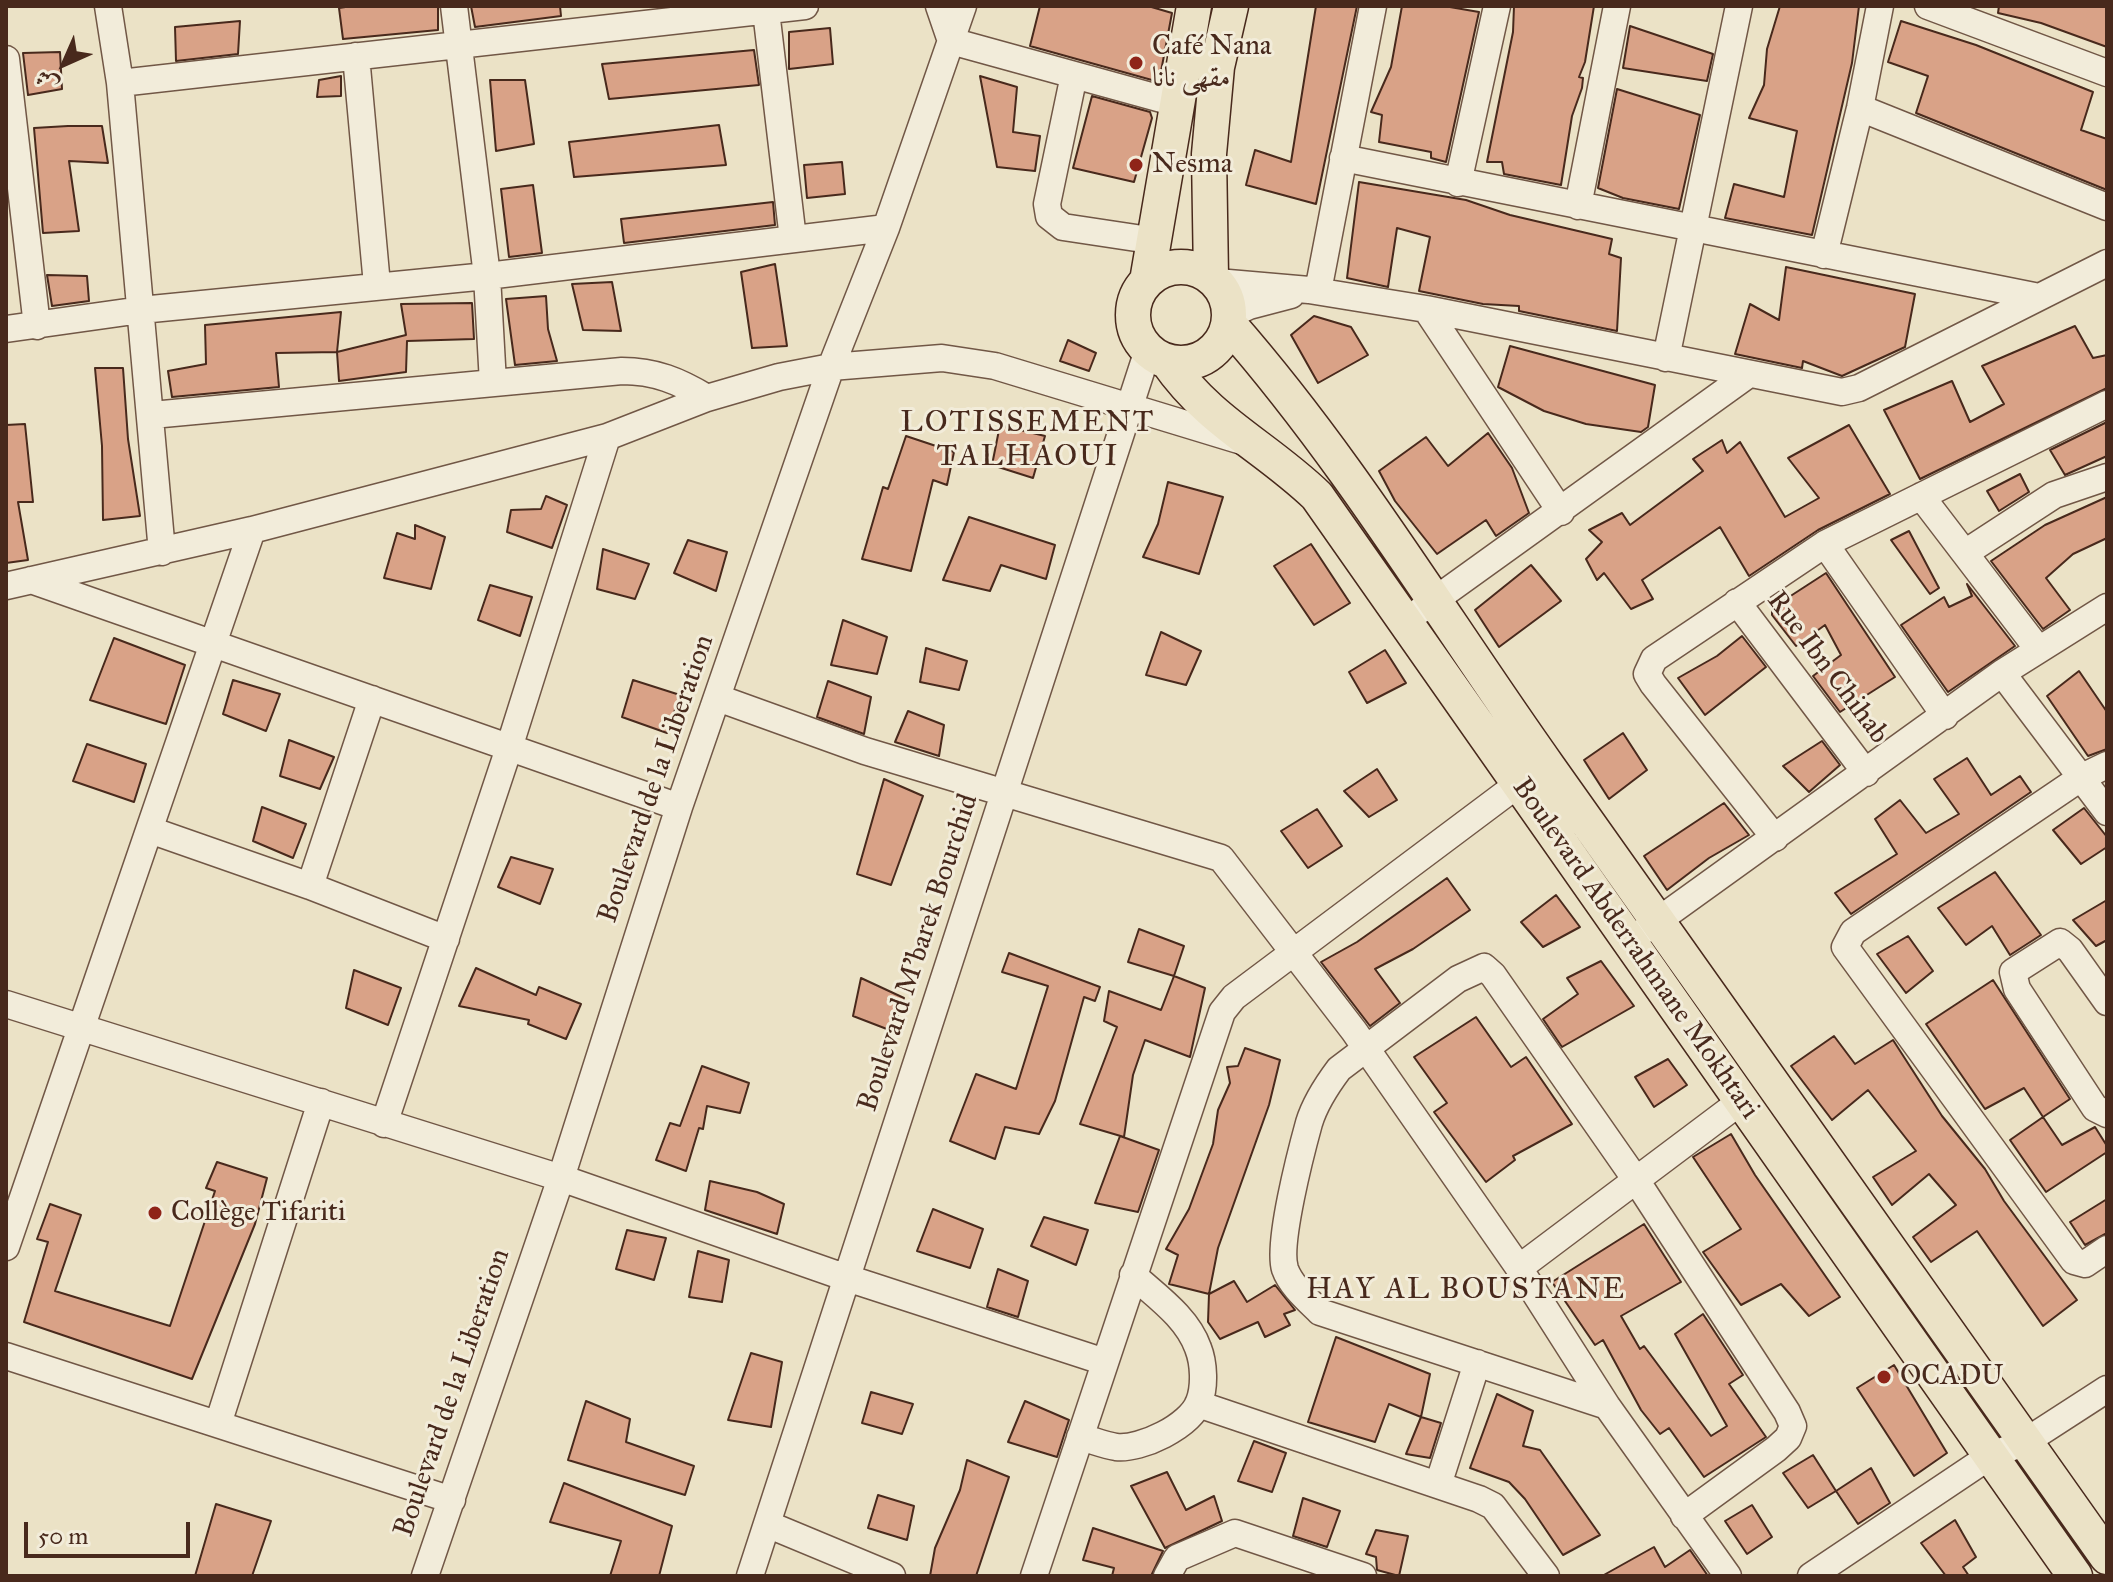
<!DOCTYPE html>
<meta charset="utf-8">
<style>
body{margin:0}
#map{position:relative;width:2113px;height:1582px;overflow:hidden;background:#ebe2c6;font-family:"IM FELL Great Primer",Amiri,serif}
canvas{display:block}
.frame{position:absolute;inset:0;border:8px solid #48291c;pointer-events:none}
.north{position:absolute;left:24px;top:24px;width:80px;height:80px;-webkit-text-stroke:6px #f2ecda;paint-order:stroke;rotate:225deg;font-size:22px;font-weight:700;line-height:32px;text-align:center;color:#48291c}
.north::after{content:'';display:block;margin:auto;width:28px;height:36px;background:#48291c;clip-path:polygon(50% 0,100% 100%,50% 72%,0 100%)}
.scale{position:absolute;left:24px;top:1522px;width:166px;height:36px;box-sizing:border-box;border:4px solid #48291c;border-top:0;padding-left:10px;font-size:24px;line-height:28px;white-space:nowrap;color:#48291c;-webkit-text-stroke:6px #f2ecda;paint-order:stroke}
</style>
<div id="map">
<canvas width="2113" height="1582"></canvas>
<div class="frame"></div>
<div class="north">ش</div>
<div class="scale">50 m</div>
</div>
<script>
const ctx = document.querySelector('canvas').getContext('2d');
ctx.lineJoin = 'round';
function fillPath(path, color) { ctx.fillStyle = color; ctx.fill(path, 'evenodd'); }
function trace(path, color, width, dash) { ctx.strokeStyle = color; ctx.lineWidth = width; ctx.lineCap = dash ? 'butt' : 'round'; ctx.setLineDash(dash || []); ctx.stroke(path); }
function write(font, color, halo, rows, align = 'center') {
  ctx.font = font + ' "IM FELL Great Primer",Amiri,serif'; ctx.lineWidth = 6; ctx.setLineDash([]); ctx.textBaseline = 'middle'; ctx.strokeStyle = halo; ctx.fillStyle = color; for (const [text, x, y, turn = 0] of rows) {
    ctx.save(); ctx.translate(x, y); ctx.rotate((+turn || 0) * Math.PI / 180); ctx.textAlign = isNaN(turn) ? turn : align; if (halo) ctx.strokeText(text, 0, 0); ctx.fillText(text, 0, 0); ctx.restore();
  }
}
const building = new Path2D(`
 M352 6H438V30L343 39 339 8Z
 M471 6H560L561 16 475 27Z
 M1040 6H1148L1172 13 1159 82 1030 46Z
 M1316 6H1357L1316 204 1246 185 1255 150 1291 162Z
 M1402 6H1444L1479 12 1446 162 1431 158V152L1379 142 1382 115 1371 112 1391 67Z
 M1514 6H1594L1585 62 1579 77 1583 78 1582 88 1572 116 1561 185 1504 174 1502 162H1487L1513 32Z
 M1780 6H1859L1852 63 1812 235 1725 218 1734 184 1784 197 1797 131 1749 118 1764 85 1767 49Z
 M1999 6H2107V47L2041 23 1998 13Z
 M240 21 238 54 176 61 175 27Z
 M1901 21 1976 45 2093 92 2081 130 2107 139V190L1916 113 1928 76 1888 62Z
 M1630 26 1713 54 1707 81 1623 68Z
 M830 28 833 64 789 69V32Z
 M754 50 759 85 609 99 602 64Z
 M60 52 62 89 28 95 23 53Z
 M341 76V96L317 97 319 80Z
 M980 76 1017 87 1013 132 1040 136 1035 171 997 167Z
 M490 80H525L534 144 496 151Z
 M1617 89 1700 115 1679 209 1623 198 1598 188Z
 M1092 96 1150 112 1152 118 1134 182 1073 168Z
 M719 125 726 165 574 177 569 142Z
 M68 126H102L108 163 69 161 79 231 43 233 34 128Z
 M842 162 845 194 807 198 804 165Z
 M1359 182 1466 200 1510 215 1612 239 1609 254 1621 258 1617 331 1519 311V306L1483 304 1419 291 1430 237 1397 228 1388 287 1347 278Z
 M533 185 542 253 509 257 501 189Z
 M773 202 775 225 624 243 621 219Z
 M775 264 787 346 752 348 741 272Z
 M1786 267 1915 294 1905 347 1842 376 1803 361 1802 368 1735 354 1750 304 1779 320Z
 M47 275 87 276 89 301 52 306Z
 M612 282 621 331 583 330 572 284Z
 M546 296 548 329 557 361 515 365 506 299Z
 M472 303 474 339 407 341 406 372 339 381 337 352 406 335 401 304Z
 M341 312 337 352 276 353 279 387 172 397 168 371 206 364 205 325Z
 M1314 316 1351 327 1368 355 1318 383 1291 335Z
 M2075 326 2093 358 2107 355V388L1920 479 1884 410 1952 381 1970 422 2004 404 1982 366Z
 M1068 340 1096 353 1089 371 1060 361Z
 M1510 346 1655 385 1648 427 1641 432 1586 424 1544 411 1498 387Z
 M95 368H123L128 439 140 516 103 520 102 446Z
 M2107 422V456L2065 475 2050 450Z
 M25 424 33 502H18L28 560 6 563V425Z
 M1000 425 1045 436 1033 478 992 465Z
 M1849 425 1890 494 1818 530 1749 576 1720 527 1642 580 1653 599 1631 609 1604 573 1597 580 1586 559 1602 542 1589 530 1622 513 1630 525 1703 471 1693 459 1722 440 1727 453 1740 442 1785 517 1819 498 1788 458Z
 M1488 433 1512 468 1529 513 1496 536 1486 520 1437 554 1395 501 1379 471 1426 437 1448 466Z
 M906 436 954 452 947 485 933 480 911 571 862 559 883 487 888 489Z
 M2020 474 2029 492 1999 511 1987 491Z
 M1168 482 1223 497 1199 574 1143 557 1158 524Z
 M546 496 567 505 552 548 507 532 511 510 541 509Z
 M2107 497V538L2073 554 2046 578 2070 610 2043 629 1991 561 2045 525Z
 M969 517 1055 545 1046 579 1001 565 990 591 943 580Z
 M415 525 445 537 431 589 384 578 397 533 415 539Z
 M1909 531 1939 588 1930 594 1891 540Z
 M688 540 727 552 716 591 674 573Z
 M1311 544 1350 603 1314 625 1274 566Z
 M603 549 649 564 635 599 597 589Z
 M1531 565 1561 601 1499 647 1475 610Z
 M1826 573 1895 677 1840 712 1813 676 1841 655 1825 625 1796 646 1772 615V608Z
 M1967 584 2015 646 1948 692 1901 625 1944 597 1949 607 1972 596Z
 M490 585 532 597 520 636 478 620Z
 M843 620 887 637 877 674 831 665Z
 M1161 632 1201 651 1186 685 1146 675Z
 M1742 636 1766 667 1705 715 1678 678 1717 656Z
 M114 638 185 665 166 724 90 700Z
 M926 648 967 661 959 690 920 682Z
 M1385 650 1406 683 1367 703 1349 672Z
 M2079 671 2107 712V749L2088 756 2047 696Z
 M233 680 280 694 266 731 223 714Z
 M633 680 680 695 667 733 622 717Z
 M828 681 871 697 864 734 817 717Z
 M908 711 944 725 939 756 895 742Z
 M1623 733 1647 770 1609 799 1584 760Z
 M289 740 334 757 320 789 280 776Z
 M1822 741 1840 765 1809 792 1783 766Z
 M87 744 146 764 134 802 73 781Z
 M1967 758 1991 795 2020 776 2031 792 1851 914 1835 893 1897 854 1875 819 1900 800 1926 833 1959 814 1934 779Z
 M1377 769 1397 800 1369 817 1344 791Z
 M884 779 923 796 891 885 857 874Z
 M1724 803 1749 835 1709 858 1667 890 1644 856Z
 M262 807 306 824 293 858 253 841Z
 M2084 808 2107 837V847L2081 864 2053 830Z
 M1317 809 1342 846 1308 868 1281 831Z
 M511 857 553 869 540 904 498 887Z
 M1995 872 2041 935 2010 955 1992 926 1966 945 1938 908Z
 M1447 878 1470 910 1413 949 1375 969 1400 1003 1370 1026 1321 962 1357 942Z
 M1556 895 1580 927 1543 947 1521 922Z
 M2107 900V940L2096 946 2073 920Z
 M1139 929 1184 946 1174 976 1128 962Z
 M1908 936 1933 971 1906 993 1877 954Z
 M1009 953 1100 987 1095 1001 1084 997 1055 1101 1039 1134 1005 1127 995 1159 950 1141 976 1074 1016 1089 1048 986 1002 972Z
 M1601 961 1634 1006 1562 1047 1543 1019 1578 994 1567 978Z
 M476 968 536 995 539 987 581 1004 566 1039 528 1024 529 1020 459 1006Z
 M354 970 401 988 388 1025 346 1008Z
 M1174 976 1205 988 1190 1057 1145 1040 1133 1075 1124 1137 1080 1124 1117 1027 1104 1021 1109 991 1161 1010Z
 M861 978 904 998 892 1031 853 1016Z
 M1993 980 2070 1099 2043 1117 2024 1088 1985 1109 1926 1024Z
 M1476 1017 1511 1067 1526 1057 1572 1124 1513 1156 1515 1160 1486 1182 1434 1112 1447 1103 1414 1057Z
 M1834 1036 1855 1064 1893 1040 1942 1116 1985 1169 2004 1201 2077 1300 2043 1326 1977 1231 1931 1262 1913 1237 1956 1205 1929 1174 1892 1205 1873 1177 1916 1151 1868 1090 1832 1120 1791 1066Z
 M1245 1048 1280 1060 1269 1105 1218 1248 1209 1294 1169 1284 1178 1255 1166 1249 1189 1209 1213 1144 1218 1110 1230 1083 1227 1067 1238 1066Z
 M1668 1059 1687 1085 1654 1107 1635 1077Z
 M702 1066 749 1083 740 1113 707 1106 703 1129 699 1128 686 1171 656 1160 670 1123 680 1126Z
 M2043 1117 2062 1145 2095 1127 2107 1146V1152L2046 1192 2010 1140Z
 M1731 1134 1755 1175 1840 1297 1809 1316 1781 1284 1741 1305 1703 1252 1741 1229 1693 1157Z
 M1120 1136 1159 1150 1138 1212 1095 1203Z
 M217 1162 267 1178 255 1224 192 1379 24 1322 48 1242 37 1239 50 1204 81 1215 55 1291 170 1326 215 1191 206 1188Z
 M710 1181 757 1192 784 1204 777 1234 705 1210Z
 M2107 1199V1233L2085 1245 2070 1222Z
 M933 1209 983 1229 970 1268 917 1251Z
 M1044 1217 1088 1230 1076 1265 1031 1246Z
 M1644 1224 1681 1282 1621 1316 1640 1349 1644 1346 1711 1436 1727 1426 1675 1334 1703 1314 1743 1375 1729 1384 1766 1437 1704 1477 1669 1428 1660 1434 1641 1410 1603 1340 1595 1345 1552 1282Z
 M627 1230 666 1238 654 1280 616 1269Z
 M698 1251 729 1260 722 1302 689 1297Z
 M998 1269 1028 1281 1018 1317 987 1307Z
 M1234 1281 1247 1302 1275 1285 1295 1310 1284 1314 1290 1325 1265 1337 1258 1322 1220 1339 1208 1322 1209 1294Z
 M1336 1337 1430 1374 1421 1417 1389 1404 1375 1442 1308 1422Z
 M751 1353 782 1362 771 1427 728 1420Z
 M1894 1365 1947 1453 1914 1476 1857 1388Z
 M871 1392 913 1404 902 1434 862 1423Z
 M1497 1394 1533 1411 1523 1446 1540 1450 1600 1535 1563 1555 1525 1499 1509 1482 1470 1468Z
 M586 1401 630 1419 626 1442 694 1466 685 1495 568 1460Z
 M1025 1401 1069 1420 1057 1457 1008 1442Z
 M1421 1417 1441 1423 1430 1458 1406 1454Z
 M1254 1441 1286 1453 1272 1492 1238 1481Z
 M1813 1455 1836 1491 1808 1508 1783 1473Z
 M967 1460 1009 1477 976 1576H930L935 1548 960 1490Z
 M1871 1468 1890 1503 1858 1524 1836 1491Z
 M1167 1472 1186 1510 1214 1496 1222 1521 1165 1548 1131 1486Z
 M564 1483 672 1526 659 1576H610L621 1541 550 1522Z
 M878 1495 914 1506 907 1540 868 1528Z
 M1303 1498 1340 1511 1327 1547 1293 1536Z
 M216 1504 271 1521 252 1576H195Z
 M1752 1505 1772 1537 1747 1554 1725 1521Z
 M1955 1520 1976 1557 1963 1567 1969 1576H1946L1921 1543Z
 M1093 1528 1163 1551 1151 1576H1112L1114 1568 1083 1560Z
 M1376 1530 1408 1536 1399 1576 1377 1570 1376 1557 1366 1554Z
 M1654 1547 1665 1567 1690 1550 1708 1576H1602Z`);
fillPath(building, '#d9a287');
trace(building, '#48291c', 2);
const minor = new Path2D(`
 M108 6 120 83 162 552
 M454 6 487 276 493 383
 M939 6 951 41 1176 103
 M1928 6 2107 73
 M766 11 793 239
 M356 56 377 285
 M6 59 37 326
 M1074 75 1047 204 1049 216 1063 227 1156 241
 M120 83 805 6
 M1860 108 2107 207
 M1343 158 2039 297
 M1458 183 1497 6
 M1578 206 1617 6
 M1824 255 1860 108 1880 6
 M1217 282 1309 290 1426 309 1842 392 1859 388 2107 263
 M1318 291 1373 6
 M1426 309 1561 512
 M1230 315 1249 306 1291 295
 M6 329 141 310 487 276 886 228
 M1666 358 1739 6
 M152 415 622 371C655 371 679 381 707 398
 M1921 496 2038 649
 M1825 544 1945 716
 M1965 553 2054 495 2107 477
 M31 580 679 807
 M6 586 252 530 607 437 707 398 779 377 831 367 942 358 995 366 1245 442
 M1737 602 1866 773
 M1421 610 1749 374
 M2002 673 2107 812
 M718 698 865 751 1221 858 1354 1031 1519 1268 1607 1406 1728 1576
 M2107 765 2082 777 1853 932 1845 947 2074 1261 2085 1264 2107 1249
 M150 830 310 886 446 939
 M1775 838 1653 684 1647 674 1654 659 1825 544 2107 404
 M310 886 372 699
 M1645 930 2002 673 2107 607
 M2107 1002 2070 950 2060 942 2013 972 2017 989 2095 1108 2107 1114
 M6 1004 561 1178 847 1278 1105 1362
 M384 1124 509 748 607 437
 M6 1247 252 530
 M1519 1268 1740 1102
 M6 1356 452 1500
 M1198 1404 1479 1499 1493 1506 1546 1576
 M1607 1406 1320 1312C1308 1300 1291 1286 1285 1269 1277 1244 1301 1152 1309 1123 1315 1103 1327 1085 1339 1069L1458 979 1484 967 1493 975 1636 1180 1787 1412 1793 1426 1788 1438 1776 1449 1684 1516
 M218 1424 321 1102
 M1080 1437C1092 1440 1104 1445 1116 1447 1141 1450 1190 1426 1199 1402 1205 1387 1204 1363 1198 1348 1187 1317 1156 1296 1133 1275
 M1438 1485 1477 1363
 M767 1524 892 1576
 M425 1576 561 1178 679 807 831 367 886 228 963 6
 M750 1576 1148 350
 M1034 1576 1222 1012 1234 997 1533 773
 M1167 1576 1177 1558 1235 1533 1363 1576
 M1811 1576 1990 1456 2025 1442 2107 1389`);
const major = new Path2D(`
 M1133 315a48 48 0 1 1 96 0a48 48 0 1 1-96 0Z
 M1211 277 1209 154 1217 67 1231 6
 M1147 281 1194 6
 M1229 324C1350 462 1443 619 1549 768 1735 1031 1922 1293 2107 1557
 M1167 361C1210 423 1265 446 1317 496L2075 1576`);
trace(minor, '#715746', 29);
trace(major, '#48291c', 37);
trace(minor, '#f2ecda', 26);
trace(major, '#ebe2c6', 34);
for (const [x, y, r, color] of [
 [1136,63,8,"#8f2418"],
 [1136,165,8,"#8f2418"],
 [155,1213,8,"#8f2418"],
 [1884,1377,8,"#8f2418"]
]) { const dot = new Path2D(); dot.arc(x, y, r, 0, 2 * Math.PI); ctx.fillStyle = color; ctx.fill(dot); trace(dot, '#f2ecda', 3); }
write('28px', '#48291c', '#f2ecda', [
 ["Café Nana",1152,47],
 ["مقهى نانا",1152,79],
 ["Nesma",1152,165],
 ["Collège Tifariti",171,1213],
 ["OCADU",1900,1377]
], 'left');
write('28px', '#48291c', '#f2ecda', [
 ["Rue Ibn Chihab",1827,668,53],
 ["Boulevard de la Liberation",657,779,-71],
 ["Boulevard Abderrahmane Mokhtari",1635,949,55],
 ["Boulevard M'barek Bourchid",919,953,-72],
 ["Boulevard de la Liberation",453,1393,-71]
]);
ctx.letterSpacing = '2px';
write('30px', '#48291c', '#f2ecda', [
 ["LOTISSEMENT",1028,424],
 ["TALHAOUI",1028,458],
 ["HAY AL BOUSTANE",1466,1291]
]);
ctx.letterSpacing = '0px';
</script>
